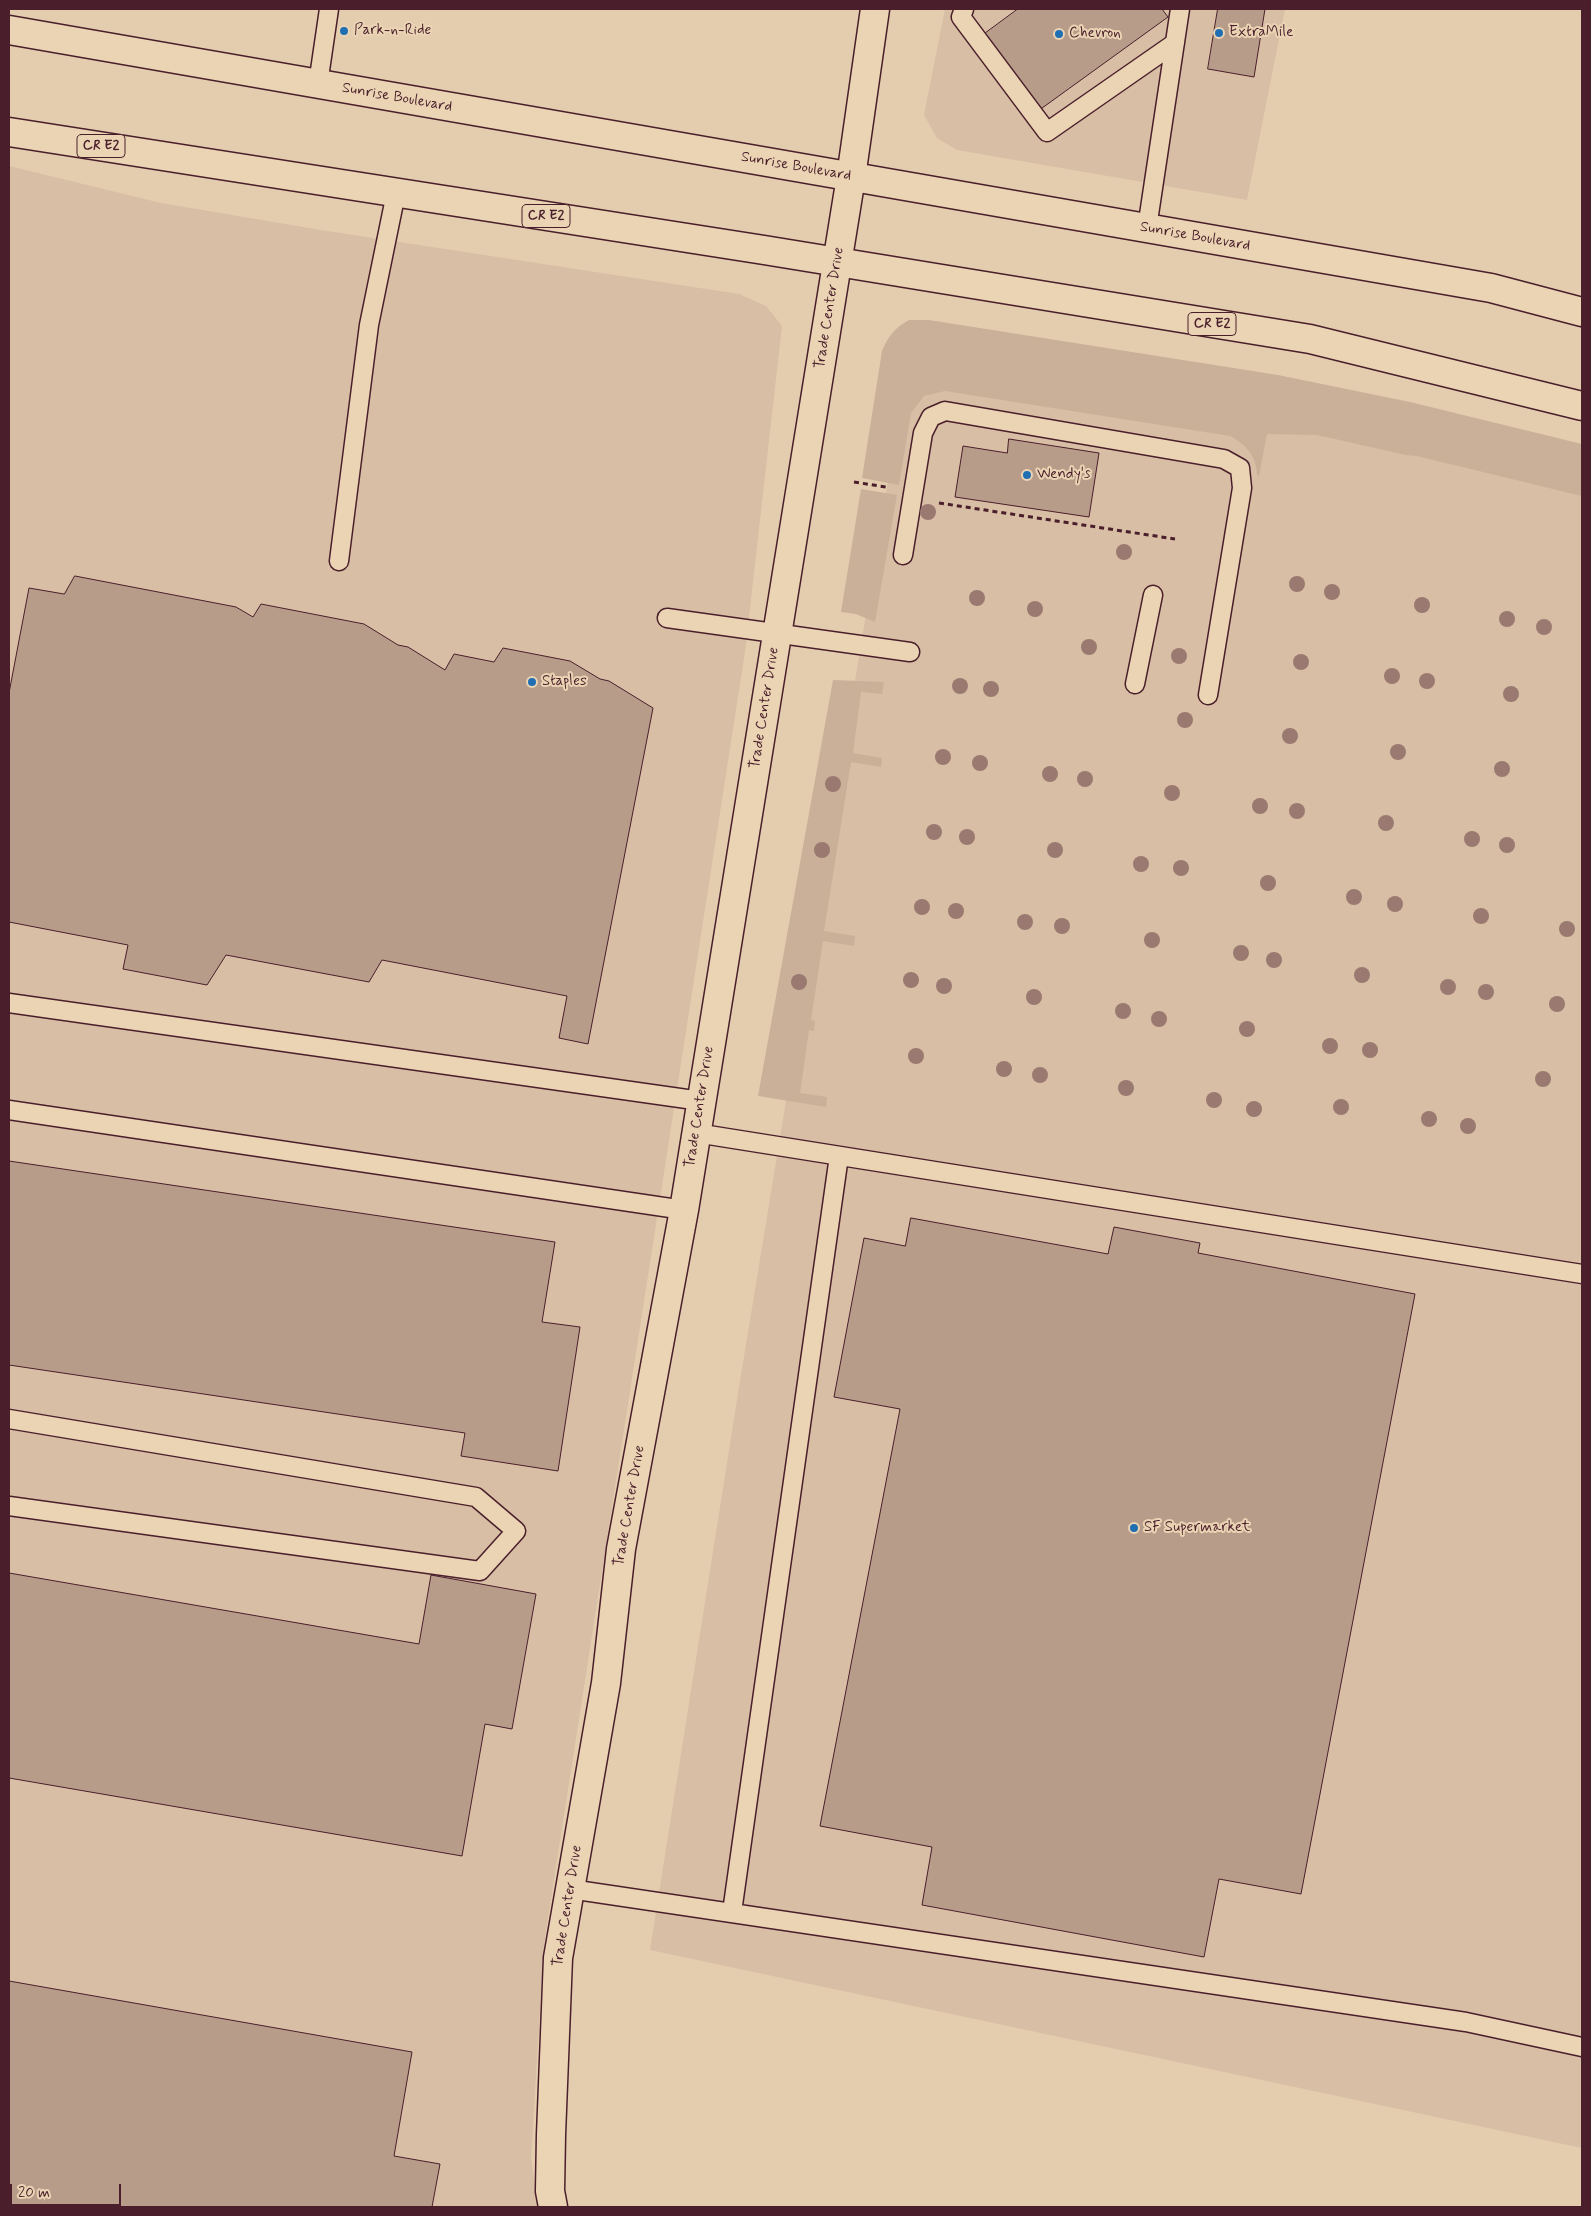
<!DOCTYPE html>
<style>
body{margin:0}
#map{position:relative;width:1591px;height:2216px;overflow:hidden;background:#e4cdaf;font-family:Mynerve,sans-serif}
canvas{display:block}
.frame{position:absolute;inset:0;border:10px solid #4a1f2b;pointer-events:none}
.scale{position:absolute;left:10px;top:2184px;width:111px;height:22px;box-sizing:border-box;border:2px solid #4a1f2b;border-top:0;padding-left:6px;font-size:15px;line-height:18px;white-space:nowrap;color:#4a1f2b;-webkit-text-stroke:4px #ead4b4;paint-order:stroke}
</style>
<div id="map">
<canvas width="1591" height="2216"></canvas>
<div class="frame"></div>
<div class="scale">20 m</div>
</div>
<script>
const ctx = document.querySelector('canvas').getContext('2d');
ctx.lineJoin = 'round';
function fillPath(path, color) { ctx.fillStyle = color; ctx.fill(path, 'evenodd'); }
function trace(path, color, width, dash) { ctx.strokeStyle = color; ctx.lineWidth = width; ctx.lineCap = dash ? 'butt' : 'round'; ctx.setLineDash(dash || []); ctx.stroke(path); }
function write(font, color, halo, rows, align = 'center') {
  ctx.font = font + ' Mynerve,sans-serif'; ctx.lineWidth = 4; ctx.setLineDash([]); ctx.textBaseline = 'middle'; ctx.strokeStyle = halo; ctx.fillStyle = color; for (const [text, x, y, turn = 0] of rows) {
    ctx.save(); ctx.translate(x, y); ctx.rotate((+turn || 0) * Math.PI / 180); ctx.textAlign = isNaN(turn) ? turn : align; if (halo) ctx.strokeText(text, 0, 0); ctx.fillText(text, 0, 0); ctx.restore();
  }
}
fillPath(new Path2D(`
 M945 9H1285L1247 200 957 150 937 138 924 115Z
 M9 166 161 203 321 230 739 294 766 306 782 326 745 652 544 1944 531 2158 538 2207H9Z
 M906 371 1582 470V2148L650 1950 740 1381Z`), '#d7bea4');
fillPath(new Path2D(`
 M909 320H929L1278 375 1410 402 1582 444V496L1417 456 1406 455 1317 435 1267 434 1259 476 1257 475C1257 457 1246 444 1230 436L945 391 924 396 911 413 899 485 862 478 882 351C888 336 895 328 909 320Z
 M861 489 897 495 875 622 856 614 841 612Z
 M833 680 884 682 882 694 861 692 853 753 882 758 881 767 851 762 824 931 855 936 854 946 823 941 811 1020 815 1021 814 1031 809 1030 800 1093 827 1097 826 1107 758 1096Z`), '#cab099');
const building = new Path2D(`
 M1018 9H1162L1168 17 1038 111 983 35Z
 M1218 9H1265L1254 77 1208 69Z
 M1009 439 1099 453 1089 517 955 497 963 446 1007 453Z
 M75 576 236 607 253 617 261 604 364 624 398 645 408 647 445 670 454 654 494 662 503 648 570 661 600 679 609 681 653 708 588 1044 559 1038 567 996 382 960 369 982 226 955 207 985 123 969 128 945 9 922V693L29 588 64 594Z
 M9 1161 555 1242 542 1322 580 1327 558 1471 461 1456 465 1433 9 1365Z
 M911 1218 1108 1254 1114 1227 1200 1243 1198 1253 1415 1294 1301 1894 1219 1879 1204 1957 922 1905 932 1847 820 1826 900 1409 834 1397 864 1238 905 1246Z
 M9 1573 419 1644 431 1575 536 1594 512 1729 485 1724 462 1856 9 1778Z
 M9 1981 412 2052 394 2156 440 2164 432 2207H9Z`);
fillPath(building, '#b89c8a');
trace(building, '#4a1f2b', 1);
const lane = new Path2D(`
 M964 9 961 17 1047 132 1175 43
 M318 84 329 9
 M1147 228 1180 9
 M903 555 923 433 931 417 945 411 1224 459 1240 468 1242 488 1208 695
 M339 561 369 325 396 193
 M667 618 910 652
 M1135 684 1153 595
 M9 1003 701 1101
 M9 1110 684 1210
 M696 1133 1582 1274
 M9 1419 476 1497 516 1531 480 1571 9 1506
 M570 1889 1466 2022 1582 2047
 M732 1912 839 1156`);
const secondary = new Path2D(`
 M553 2207 550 2191 551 2135 558 1958 606 1683 621 1549 684 1210 851 177 875 9`);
const primary = new Path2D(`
 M9 30 1491 288 1582 312
 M9 132 764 250 1310 339 1582 406`);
trace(lane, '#4a1f2b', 21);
trace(secondary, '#4a1f2b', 31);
trace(primary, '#4a1f2b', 31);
trace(new Path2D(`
 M854 482 886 487
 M939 503 1175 539`), '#4a1f2b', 3, [5, 4]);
trace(lane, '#ead4b4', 18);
trace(secondary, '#ead4b4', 28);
trace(primary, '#ead4b4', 28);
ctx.fillStyle = '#9a7970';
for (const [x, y] of [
 [928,512],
 [1124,552],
 [1297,584],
 [1332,592],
 [977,598],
 [1422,605],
 [1035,609],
 [1507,619],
 [1544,627],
 [1089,647],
 [1179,656],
 [1301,662],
 [1392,676],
 [1427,681],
 [960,686],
 [991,689],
 [1511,694],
 [1185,720],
 [1290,736],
 [1398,752],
 [943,757],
 [980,763],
 [1502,769],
 [1050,774],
 [1085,779],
 [833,784],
 [1172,793],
 [1260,806],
 [1297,811],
 [1386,823],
 [934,832],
 [967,837],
 [1472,839],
 [1507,845],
 [822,850],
 [1055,850],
 [1141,864],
 [1181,868],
 [1268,883],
 [1354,897],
 [1395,904],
 [922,907],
 [956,911],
 [1481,916],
 [1025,922],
 [1062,926],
 [1567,929],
 [1152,940],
 [1241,953],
 [1274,960],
 [1362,975],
 [911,980],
 [799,982],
 [944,986],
 [1448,987],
 [1486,992],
 [1034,997],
 [1557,1004],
 [1123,1011],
 [1159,1019],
 [1247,1029],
 [1330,1046],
 [1370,1050],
 [916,1056],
 [1004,1069],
 [1040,1075],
 [1543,1079],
 [1126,1088],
 [1214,1100],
 [1341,1107],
 [1254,1109],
 [1429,1119],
 [1468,1126]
]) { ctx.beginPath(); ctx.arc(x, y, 8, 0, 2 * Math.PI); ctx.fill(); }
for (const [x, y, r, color] of [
 [344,31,5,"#1f6fb2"],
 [1219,33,5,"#1f6fb2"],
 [1059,34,5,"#1f6fb2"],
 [1027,475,5,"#1f6fb2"],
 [532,682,5,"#1f6fb2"],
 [1134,1528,5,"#1f6fb2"]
]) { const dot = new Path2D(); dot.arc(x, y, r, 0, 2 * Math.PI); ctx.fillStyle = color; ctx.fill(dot); trace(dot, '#ead4b4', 2); }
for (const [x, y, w] of [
 [101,146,48],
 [546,216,48],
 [1212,324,48]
]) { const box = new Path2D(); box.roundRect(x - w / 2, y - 11.5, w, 23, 4); ctx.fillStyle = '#ead4b4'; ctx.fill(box); trace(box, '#4a1f2b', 1); }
write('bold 14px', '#4a1f2b', null, [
 ["CR E2",101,146],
 ["CR E2",546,216],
 ["CR E2",1212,324]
]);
write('15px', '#4a1f2b', '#ead4b4', [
 ["Park-n-Ride",354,31],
 ["ExtraMile",1229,33],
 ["Chevron",1069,34],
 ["Wendy's",1037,475],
 ["Staples",542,682],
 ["SF Supermarket",1144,1528]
], 'left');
write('15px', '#4a1f2b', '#ead4b4', [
 ["Sunrise Boulevard",397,98,10],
 ["Sunrise Boulevard",796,167,10],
 ["Sunrise Boulevard",1195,237,10],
 ["Trade Center Drive",830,308,-81],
 ["Trade Center Drive",765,708,-81],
 ["Trade Center Drive",700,1107,-81],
 ["Trade Center Drive",630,1506,-80],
 ["Trade Center Drive",568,1906,-81]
]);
</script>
